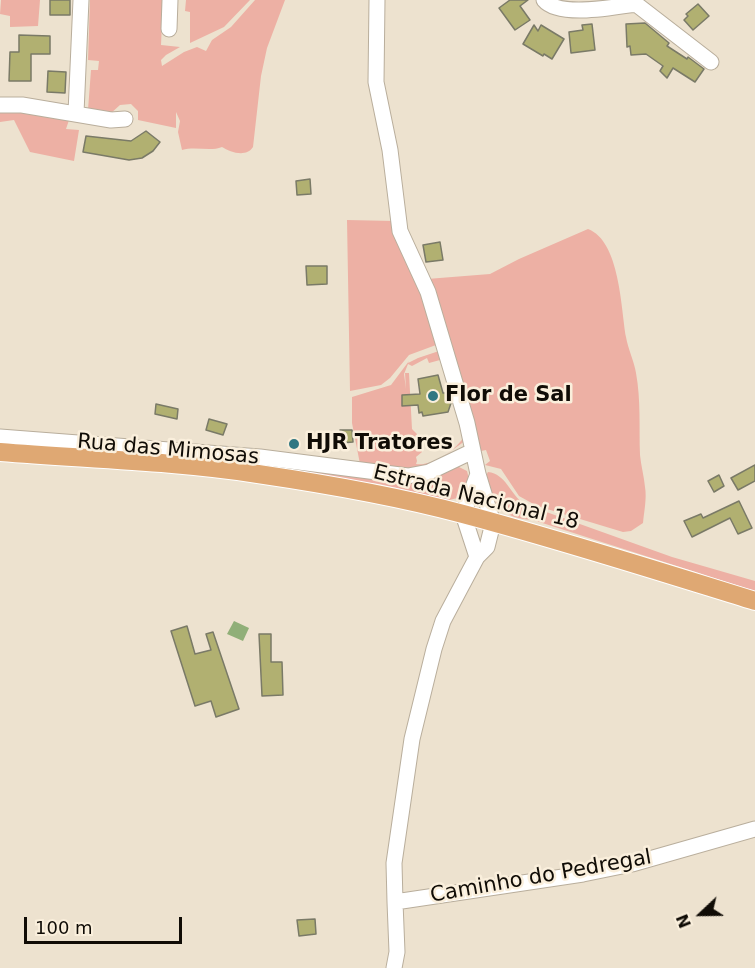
<!DOCTYPE html>
<style>
body{margin:0}
#map{position:relative;width:755px;height:968px;overflow:hidden;background:#ede2cf;font-family:"DejaVu Sans",sans-serif}
canvas{display:block}
.north{position:absolute;left:671px;top:884px;width:60px;height:60px;-webkit-text-stroke:4px #faefdc;paint-order:stroke;rotate:248deg;font-size:16px;font-weight:700;line-height:24px;text-align:center;color:#100c06}
.north::after{content:'';display:block;margin:auto;width:21px;height:27px;background:#100c06;clip-path:polygon(50% 0,100% 100%,50% 72%,0 100%)}
.scale{position:absolute;left:24px;top:917px;width:158px;height:27px;box-sizing:border-box;border:3px solid #100c06;border-top:0;padding-left:8px;font-size:18px;line-height:21px;white-space:nowrap;color:#100c06;-webkit-text-stroke:4px #faefdc;paint-order:stroke}
</style>
<div id="map">
<canvas width="755" height="968"></canvas>
<div class="north">N</div>
<div class="scale">100 m</div>
</div>
<script>
const ctx = document.querySelector('canvas').getContext('2d');
ctx.lineJoin = 'round';
function fillPath(path, color) { ctx.fillStyle = color; ctx.fill(path, 'evenodd'); }
function trace(path, color, width, dash) { ctx.strokeStyle = color; ctx.lineWidth = width; ctx.lineCap = dash ? 'butt' : 'round'; ctx.setLineDash(dash || []); ctx.stroke(path); }
function write(font, color, halo, rows, align = 'center') {
  ctx.font = font + ' "DejaVu Sans",sans-serif'; ctx.lineWidth = 5; ctx.setLineDash([]); ctx.textBaseline = 'middle'; ctx.strokeStyle = halo; ctx.fillStyle = color; for (const [text, x, y, turn = 0] of rows) {
    ctx.save(); ctx.translate(x, y); ctx.rotate((+turn || 0) * Math.PI / 180); ctx.textAlign = isNaN(turn) ? turn : align; if (halo) ctx.strokeText(text, 0, 0); ctx.fillText(text, 0, 0); ctx.restore();
  }
}
fillPath(new Path2D(`
 M1 0H40L38 26 10 27V16L0 14Z
 M90 0H163L161 45 180 47 166 55 161 60 162 66 184 52 197 47 206 51 212 40 231 27 255 0H285L267 48 261 76 253 147C246 158 230 152 222 147 210 152 196 146 182 150L178 132 180 121 176 112V128L138 120V111L131 104 120 105 110 114 88 110 91 70H98L99 61 88 60Z
 M186 0H250L224 27 190 43V12L185 11Z
 M0 111 24 112 69 120 66 129 79 130 74 161 30 152 14 120 0 122Z
 M347 220 395 221 428 309 436 345 409 355 390 378 381 385 350 391Z
 M588 229C620 241 621 309 626 337 628 349 634 361 636 373 641 400 639 428 640 455 641 466 644 476 645 487 647 498 644 512 643 523L631 531 623 532 537 506 519 496 501 469 485 465 490 461 486 450 481 451 427 279 490 274 519 259Z
 M439 351 452 393 440 360 429 363 427 358 412 366 408 364 404 374 406 389 405 373H409L412 429 417 434 416 441 422 447V452L416 457 417 461 416 464C431 467 458 449 464 436L465 441 434 463 416 469 360 464 352 423V397L391 385 409 361 408 363 418 358Z
 M159 453 374 476 457 466 467 471 469 479 462 497 449 500 379 484 324 477Z
 M488 472C506 474 510 494 524 504L672 557 755 581V591L533 520C501 518 494 505 485 477Z`), '#edb0a4');
fillPath(new Path2D(`
 M234 621 249 628 243 641 227 634Z`), '#90af78');
const building = new Path2D(`
 M50 0H70V15H50Z
 M510 0H528L520 6 530 20 515 30 499 8Z
 M698 4 709 16 693 30 684 20 688 16 686 14Z
 M645 23 669 43 667 46 687 59 688 57 704 69 695 82 673 68 667 78 660 71 663 66 646 54 631 55 630 46 627 47 626 24Z
 M592 24 595 50 571 53 569 32 583 30 582 25Z
 M534 25 538 31 541 25 564 39 552 59 544 54 543 56 523 44Z
 M19 35 50 36V54H31V81H9L10 52H19Z
 M48 71 66 72 65 93 47 92Z
 M146 131 160 142 153 151 142 158 129 160 83 152 86 136 131 141Z
 M310 179 311 194 297 195 296 181Z
 M440 242 443 260 426 262 423 245Z
 M306 266H327V284L307 285Z
 M438 375 443 393H446L451 403 448 412 423 416 422 412 419 413 418 405 402 406V395L420 394 418 379Z
 M156 404 178 409 177 419 155 414Z
 M209 419 227 424 223 435 206 430Z
 M340 430H352L353 442 341 443Z
 M755 465V481L738 490 731 478Z
 M719 475 724 486 714 492 708 481Z
 M739 501 752 528 738 534 730 518 692 537 684 521 701 514 703 518Z
 M187 626 195 654 211 650 206 634 213 632 239 709 216 717 211 701 195 706 171 631Z
 M259 634H271V662H282L283 695 262 696Z
 M315 919 316 934 299 936 297 920Z`);
fillPath(building, '#b1b071');
trace(building, '#7a7a67', 1.5);
const minor = new Path2D(`
 M377 0 376 82 390 150 400 231 428 292 467 423 478 474 493 523 487 547 477 557 461 587 443 621 434 649 412 739 394 863 395 902 583 874 632 864 755 829
 M544 0C559 18 615 7 636 4
 M635 0 636 4 711 62
 M169 29 170 0
 M0 105H22L111 120 125 119
 M76 113 81 0
 M0 437 260 457 408 476 429 472 473 451
 M477 557 463 514 478 474
 M394 968 397 952 395 902`);
const major = new Path2D(`
 M0 452C86 459 173 461 258 474 326 484 396 496 463 514 561 540 658 571 755 601`);
trace(minor, '#b9ae9c', 17);
trace(major, '#fff', 20);
trace(minor, '#fff', 15);
trace(major, '#dfa873', 18);
for (const [x, y, r, color] of [
 [433,396,6,"#307782"],
 [294,444,6,"#307782"]
]) { const dot = new Path2D(); dot.arc(x, y, r, 0, 2 * Math.PI); ctx.fillStyle = color; ctx.fill(dot); trace(dot, '#faefdc', 2); }
write('bold 21px', '#100c06', '#faefdc', [
 ["Flor de Sal",445,396],
 ["HJR Tratores",306,444]
], 'left');
write('21px', '#100c06', '#faefdc', [
 ["Rua das Mimosas",168,450,5],
 ["Estrada Nacional 18",476,498,14],
 ["Caminho do Pedregal",541,877,-10]
]);
</script>
